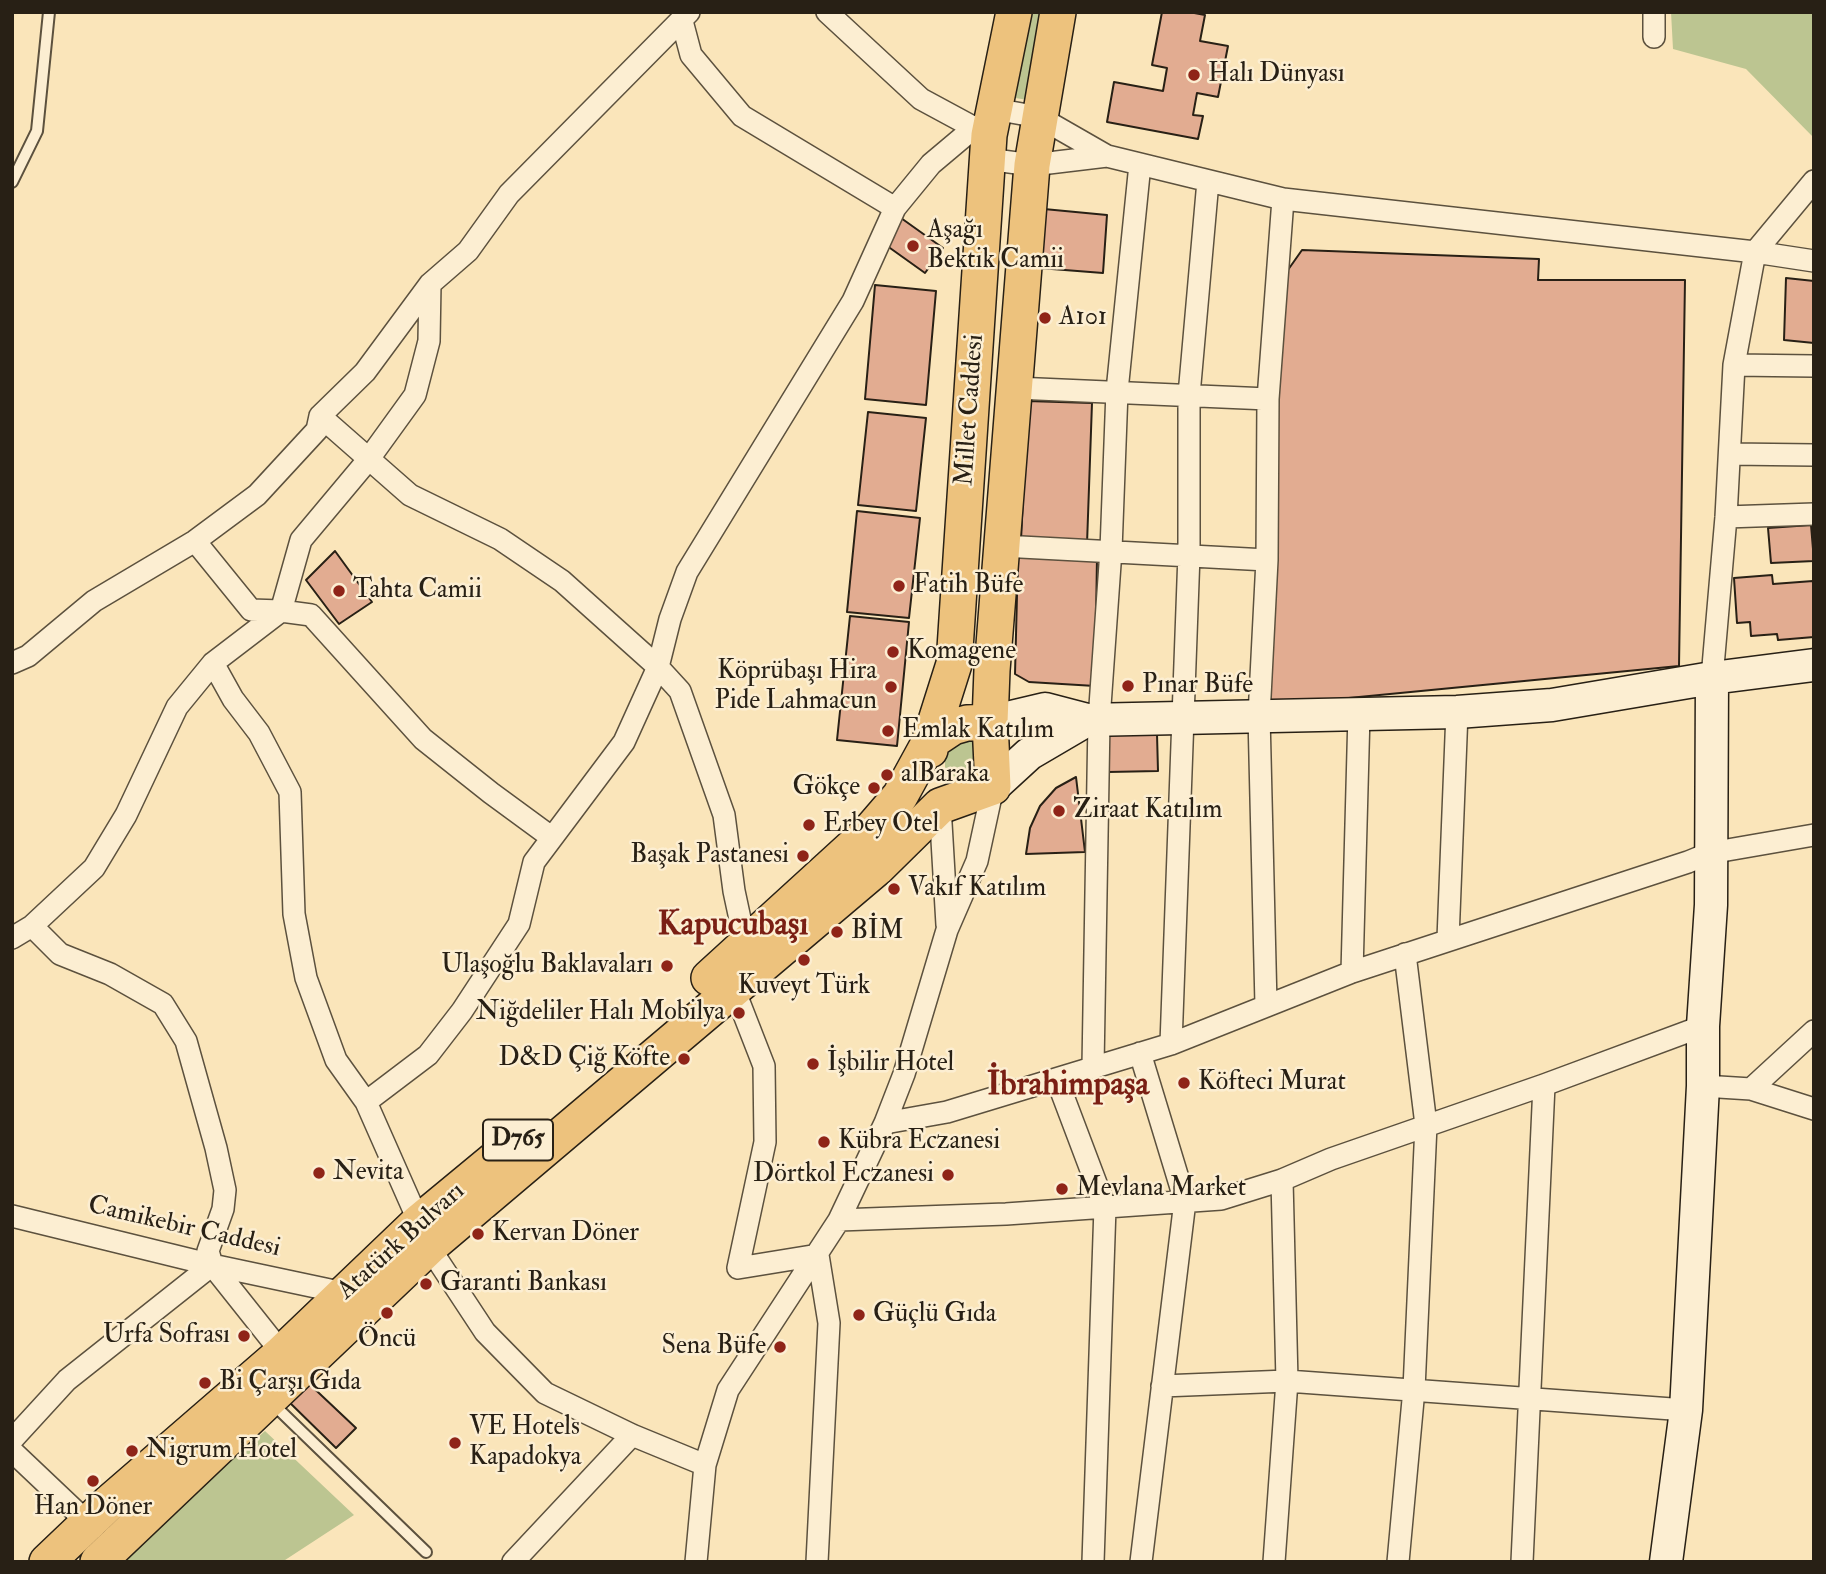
<!DOCTYPE html>
<meta charset="utf-8">
<style>
body{margin:0}
#map{position:relative;width:1826px;height:1574px;overflow:hidden;background:#fae5ba;font-family:"IM FELL Double Pica",serif}
canvas{display:block}
.frame{position:absolute;inset:0;border:14px solid #282015;pointer-events:none}
</style>
<div id="map">
<canvas width="1826" height="1574"></canvas>
<div class="frame"></div>
</div>
<script>
const ctx = document.querySelector('canvas').getContext('2d');
ctx.lineJoin = 'round';
function fillPath(path, color) { ctx.fillStyle = color; ctx.fill(path, 'evenodd'); }
function trace(path, color, width, dash) { ctx.strokeStyle = color; ctx.lineWidth = width; ctx.lineCap = dash ? 'butt' : 'round'; ctx.setLineDash(dash || []); ctx.stroke(path); }
function write(font, color, halo, rows, align = 'center') {
  ctx.font = font + ' "IM FELL Double Pica",serif'; ctx.lineWidth = 5; ctx.setLineDash([]); ctx.textBaseline = 'middle'; ctx.strokeStyle = halo; ctx.fillStyle = color; for (const [text, x, y, turn = 0] of rows) {
    ctx.save(); ctx.translate(x, y); ctx.rotate((+turn || 0) * Math.PI / 180); ctx.textAlign = isNaN(turn) ? turn : align; if (halo) ctx.strokeText(text, 0, 0); ctx.fillText(text, 0, 0); ctx.restore();
  }
}
fillPath(new Path2D(`
 M1026 12H1044L1028 100 1009 97Z
 M1671 12H1814V138L1746 69 1673 49Z
 M976 740 983 772C967 779 956 784 945 767V752L954 741Z
 M265 1431 354 1515 282 1562H117Z`), '#bcc591');
const building = new Path2D(`
 M1162 12H1189L1205 15 1200 41 1228 46 1218 97 1197 93 1193 115 1203 116 1198 139 1107 122 1114 82 1163 91 1167 68 1152 65Z
 M1044 209 1107 215 1103 273 1039 268Z
 M901 218 943 248 925 273 883 243Z
 M1302 250 1539 259 1538 280H1685L1679 666 1266 706 1283 277Z
 M1786 278 1814 281V343L1784 340Z
 M875 285 936 291 926 405 865 399Z
 M1027 401 1092 403 1087 544 1021 541Z
 M868 412 926 418 916 511 858 505Z
 M857 511 920 518 909 618 847 612Z
 M1811 525 1814 561 1771 563 1768 528Z
 M335 551 372 602 339 624 306 580Z
 M1018 556 1097 557 1095 686 1029 682 1015 674Z
 M1772 575 1773 584 1813 581 1814 637 1778 640 1777 634 1751 636 1750 622 1737 623 1734 578Z
 M850 616 909 622 897 746 837 740Z
 M1108 734H1157L1158 771 1108 772Z
 M1076 777 1085 852 1026 854 1030 828 1040 806 1056 788Z
 M303 1378 356 1428 336 1448 284 1397Z`);
fillPath(building, '#e2ac91');
trace(building, '#282015', 2);
const lane = new Path2D(`
 M12 182 37 131 49 12
 M273 1404 426 1552`);
const street = new Path2D(`
 M827 12 921 99 984 133
 M1654 12V37
 M682 21 691 55 742 116 895 208
 M994 109 1039 117 1107 156 1283 199 1755 252 1814 261
 M987 159 1032 165 1107 156
 M1734 365 1814 366
 M1015 388 1268 399
 M320 416 410 495 500 539 562 581 658 667 680 691 724 815 734 891 746 947
 M1730 454 1814 455
 M1726 517 1814 514
 M195 541 251 610 281 611 311 615 423 739 491 793 551 837
 M1002 546 1267 560
 M12 663 28 656 94 601 195 541 257 495 317 430 320 416 365 372 430 284 468 251 509 194 689 12
 M213 663 233 699 259 733 290 792 294 914 306 978 336 1060 366 1102 419 1222
 M1712 678 1726 517 1734 365 1755 252 1814 181
 M940 806 947 925
 M32 926 60 954 110 974 163 1004 186 1041 216 1148 225 1190 223 1209 208 1251 212 1265 282 1353
 M12 938 32 926 94 868 126 815 177 707 213 663 281 611 301 540 368 460 415 395 429 341 430 284
 M1448 939 1457 712
 M1352 972 1359 714
 M734 989 764 1066 765 1142 738 1268 818 1255
 M1266 1005 1259 716 1267 560 1268 399 1283 199
 M1171 1044 1189 554V395L1208 181
 M1140 1053 1185 1201 1141 1562
 M1093 1066 1099 720 1111 550 1117 391 1140 164
 M1057 1080 1105 1207 1093 1562
 M1703 1086 1751 1089 1814 1109
 M1751 1089 1814 1031
 M366 1102 428 1055 462 1011 519 924 534 862 624 742 658 667 670 619 687 572 853 301 895 208 931 164 975 127
 M885 1123 947 1112 1171 1044 1352 972 1688 862 1710 853 1814 835
 M12 1216 212 1265 344 1293
 M839 1220 1006 1214 1221 1199 1282 1180 1331 1159 1544 1085 1703 1026
 M429 1247 485 1332 545 1393 632 1435 705 1465
 M1162 1386 1287 1381 1686 1410
 M12 1440 67 1380 212 1265
 M12 1451 88 1523
 M513 1562 632 1435
 M696 1562 705 1465 728 1390 839 1220 885 1123 904 1074 947 930 977 861 993 787
 M817 1562 829 1323 818 1255
 M1274 1562 1287 1381 1282 1180
 M1398 1562 1414 1389 1426 1125 1405 954
 M1522 1562 1544 1085`);
const secondary = new Path2D(`
 M990 722 1045 709 1087 720 1457 712 1552 705 1712 678 1814 665
 M993 787 1029 754 1087 720
 M1666 1562 1686 1410 1703 1086V1026L1711 905 1712 678`);
const primary = new Path2D(`
 M930 750 929 743 954 664 989 135 1014 12
 M709 978 869 832 900 796 929 743 953 727 967 723 990 722
 M47 1562 110 1502 282 1353 419 1222 517 1141
 M98 1562 429 1247 877 868 940 806 993 787 990 722 992 670 1032 165 1058 12`);
trace(lane, '#5c513e', 14);
trace(street, '#5c513e', 24);
trace(secondary, '#282015', 35);
trace(primary, '#282015', 38);
trace(lane, '#fceed2', 10);
trace(street, '#fceed2', 21);
trace(secondary, '#fceed2', 32);
trace(primary, '#edc27d', 35);
for (const [x, y, r, color] of [
 [1194,75,7,"#8f2418"],
 [913,246,7,"#8f2418"],
 [1045,318,7,"#8f2418"],
 [899,586,7,"#8f2418"],
 [339,591,7,"#8f2418"],
 [893,652,7,"#8f2418"],
 [1128,686,7,"#8f2418"],
 [891,687,7,"#8f2418"],
 [888,731,7,"#8f2418"],
 [887,775,7,"#8f2418"],
 [874,788,7,"#8f2418"],
 [1059,811,7,"#8f2418"],
 [809,825,7,"#8f2418"],
 [803,856,7,"#8f2418"],
 [894,889,7,"#8f2418"],
 [837,932,7,"#8f2418"],
 [804,960,7,"#8f2418"],
 [667,966,7,"#8f2418"],
 [739,1013,7,"#8f2418"],
 [684,1059,7,"#8f2418"],
 [813,1064,7,"#8f2418"],
 [1184,1083,7,"#8f2418"],
 [824,1142,7,"#8f2418"],
 [319,1173,7,"#8f2418"],
 [948,1175,7,"#8f2418"],
 [1062,1189,7,"#8f2418"],
 [478,1234,7,"#8f2418"],
 [426,1284,7,"#8f2418"],
 [387,1313,7,"#8f2418"],
 [859,1315,7,"#8f2418"],
 [244,1336,7,"#8f2418"],
 [780,1347,7,"#8f2418"],
 [205,1383,7,"#8f2418"],
 [455,1443,7,"#8f2418"],
 [132,1451,7,"#8f2418"],
 [93,1481,7,"#8f2418"]
]) { const dot = new Path2D(); dot.arc(x, y, r, 0, 2 * Math.PI); ctx.fillStyle = color; ctx.fill(dot); trace(dot, '#fceed2', 2.5); }
for (const [x, y, w] of [
 [518,1140,70]
]) { const box = new Path2D(); box.roundRect(x - w / 2, y - 20.5, w, 41, 5); ctx.fillStyle = '#fceed2'; ctx.fill(box); trace(box, '#282015', 2); }
write('bold 24px', '#282015', null, [
 ["D765",518,1140]
]);
write('26px', '#282015', '#fceed2', [
 ["Halı Dünyası",1208,75],
 ["Aşağı",927,231],
 ["Bektik Camii",927,261],
 ["A101",1059,318],
 ["Fatih Büfe",913,586],
 ["Tahta Camii",353,591],
 ["Komagene",907,652],
 ["Köprübaşı Hira",877,672,"right"],
 ["Pide Lahmacun",877,702,"right"],
 ["Pınar Büfe",1142,686],
 ["Emlak Katılım",902,731],
 ["alBaraka",901,775],
 ["Gökçe",860,788,"right"],
 ["Ziraat Katılım",1073,811],
 ["Erbey Otel",823,825],
 ["Başak Pastanesi",789,856,"right"],
 ["Vakıf Katılım",908,889],
 ["BİM",851,932],
 ["Ulaşoğlu Baklavaları",653,966,"right"],
 ["Kuveyt Türk",804,987,"center"],
 ["Niğdeliler Halı Mobilya",725,1013,"right"],
 ["D&D Çiğ Köfte",670,1059,"right"],
 ["İşbilir Hotel",827,1064],
 ["Köfteci Murat",1198,1083],
 ["Kübra Eczanesi",838,1142],
 ["Nevita",333,1173],
 ["Dörtkol Eczanesi",934,1175,"right"],
 ["Mevlana Market",1076,1189],
 ["Kervan Döner",492,1234],
 ["Garanti Bankası",440,1284],
 ["Güçlü Gıda",873,1315],
 ["Urfa Sofrası",230,1336,"right"],
 ["Öncü",387,1340,"center"],
 ["Sena Büfe",766,1347,"right"],
 ["Bi Çarşı Gıda",219,1383],
 ["VE Hotels",469,1428],
 ["Kapadokya",469,1458],
 ["Nigrum Hotel",146,1451],
 ["Han Döner",93,1508,"center"]
], 'left');
write('26px', '#282015', '#fceed2', [
 ["Millet Caddesi",971,410,-86],
 ["Camikebir Caddesi",184,1228,13],
 ["Atatürk Bulvarı",402,1242,-42]
]);
write('bold 33px', '#7a1f14', '#fceed2', [
 ["Kapucubaşı",733,927],
 ["İbrahimpaşa",1068,1087]
]);
</script>
